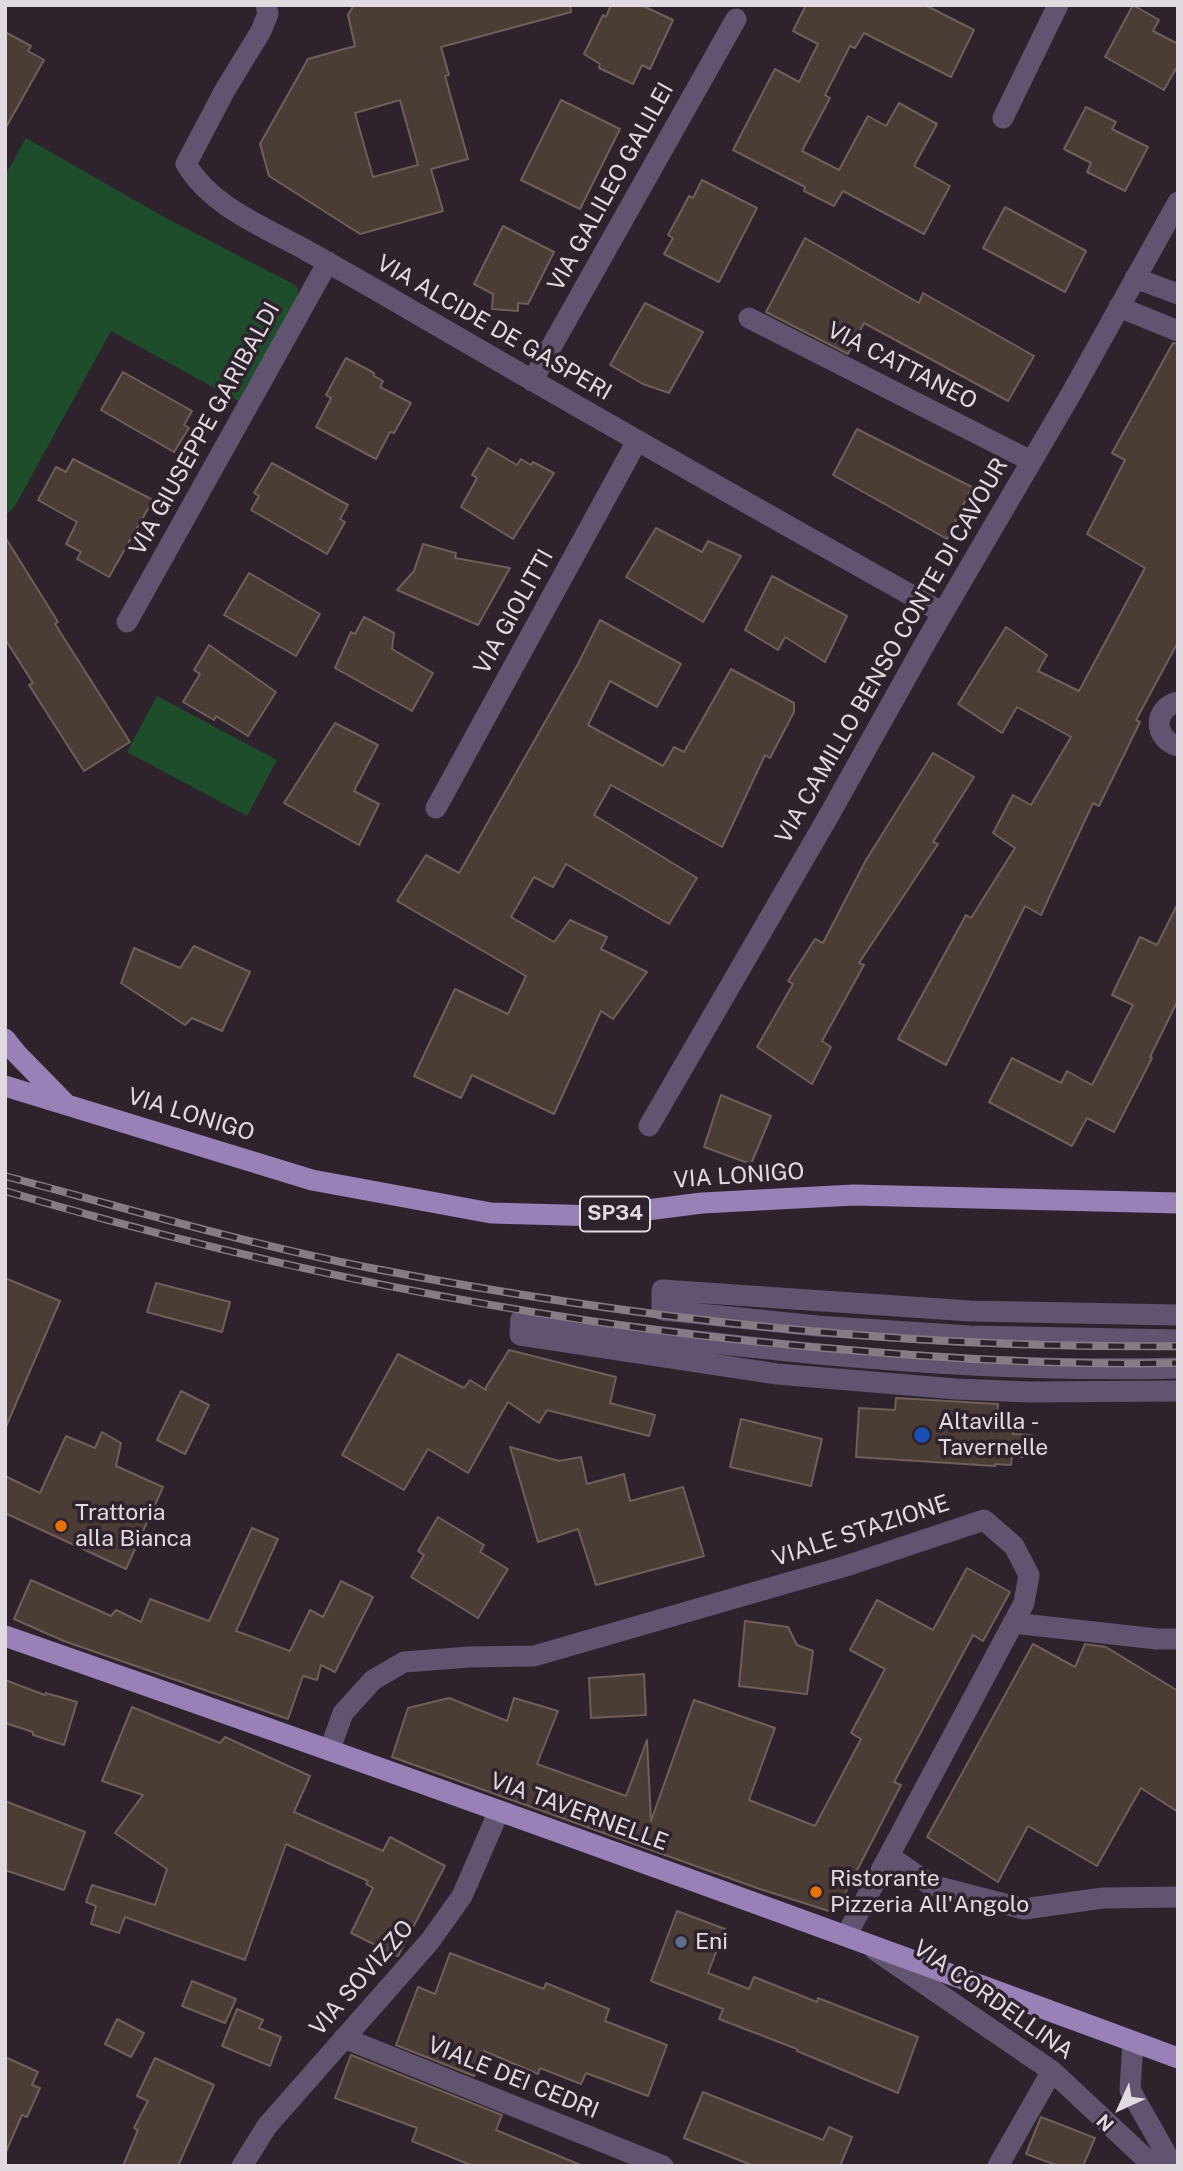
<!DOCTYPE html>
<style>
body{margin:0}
#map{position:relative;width:1183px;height:2171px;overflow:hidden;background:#2e232d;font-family:"Public Sans",sans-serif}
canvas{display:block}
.frame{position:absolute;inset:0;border:7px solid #e1dae1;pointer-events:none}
.north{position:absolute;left:1085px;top:2073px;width:70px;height:70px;-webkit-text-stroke:5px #2e232d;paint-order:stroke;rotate:225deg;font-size:19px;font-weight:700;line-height:28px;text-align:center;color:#e1dae1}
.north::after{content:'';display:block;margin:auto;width:24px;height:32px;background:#e1dae1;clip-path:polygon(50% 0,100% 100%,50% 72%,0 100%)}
</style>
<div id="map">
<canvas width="1183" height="2171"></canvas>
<div class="frame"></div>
<div class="north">N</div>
</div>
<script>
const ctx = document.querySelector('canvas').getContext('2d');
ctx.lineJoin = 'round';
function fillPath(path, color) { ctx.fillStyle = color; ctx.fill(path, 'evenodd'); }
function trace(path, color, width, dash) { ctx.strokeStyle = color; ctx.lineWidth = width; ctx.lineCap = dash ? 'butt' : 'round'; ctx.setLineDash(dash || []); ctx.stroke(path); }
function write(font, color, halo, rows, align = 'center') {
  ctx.font = font + ' "Public Sans",sans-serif'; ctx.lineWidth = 7; ctx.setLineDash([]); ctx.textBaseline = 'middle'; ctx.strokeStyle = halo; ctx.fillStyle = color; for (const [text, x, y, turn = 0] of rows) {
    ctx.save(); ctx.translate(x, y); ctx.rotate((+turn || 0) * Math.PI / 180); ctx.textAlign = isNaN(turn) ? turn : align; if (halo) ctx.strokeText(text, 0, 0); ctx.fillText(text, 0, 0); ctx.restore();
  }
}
fillPath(new Path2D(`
 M26 138 164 217 295 285 298 289 297 299 238 401 111 331 15 506 7 514 5 176Z
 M157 696 277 760 247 816 127 752Z`), '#1e4d2b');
const building = new Path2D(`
 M354 5H570L571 12 441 47 449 75 445 76 468 159 431 169 443 211 360 234 269 176 260 144 308 59 355 46 348 15ZM400 100 418 165 373 177 355 113Z
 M611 5H641L673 20 650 69 642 65 633 84 599 68 600 64 584 54 603 15 606 17Z
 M806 5H925L974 30 951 77 864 33 855 48 850 46 825 95 830 98 802 151 839 170 868 116 886 126 899 103 937 124 914 166 950 186 924 234 843 191 834 206 804 191 805 187 733 150 775 69 799 82 818 44 793 31Z
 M1133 5 1159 20 1153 31 1178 44V65L1164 90 1105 57Z
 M5 32 31 46 28 51 44 60 5 129Z
 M561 100 620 129 580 209 521 180Z
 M1086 107 1116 122 1112 129 1148 147 1125 191 1087 172 1091 163 1064 149Z
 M702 180 757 208 719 282 664 254 673 238 668 235 680 213 689 196 693 198Z
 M1005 207 1086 251 1065 292 983 248Z
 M503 226 554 252 528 304 518 303V311L492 309 493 294 474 284Z
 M805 238 919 303 923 293 1034 356 1008 401 864 323 848 354 766 312Z
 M645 303 703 332 669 393 643 384 610 365Z
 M1173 343 1178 344V642L1136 720 1140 722 1099 806 1093 803 1041 915 1025 906 946 1065 898 1039 966 915 971 918 1015 848 993 833 1013 795 1031 805 1071 737 1017 707 1002 733 958 704 1006 627 1047 655 1038 671 1079 691 1145 568 1087 534 1125 460 1112 453Z
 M346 358 374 373V376L383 381 380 387 411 403 394 433 390 432 376 459 316 427 331 398 326 395Z
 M123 372 192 411 184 425 189 428 174 452 101 410Z
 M857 429 972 487 947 539 833 475Z
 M488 448 517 465 521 459 531 465 533 462 554 473 513 539 461 507 477 478 472 475Z
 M73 459 153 500 109 577 77 559 81 552 66 544 77 522 38 500 56 467 66 472Z
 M272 463 348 505 340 519 345 522 327 554 251 510 259 496 254 493Z
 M656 528 702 552 708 541 741 556 703 622 626 577Z
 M5 537 58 622 55 624 130 742 84 771 29 685 33 683 5 639Z
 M423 544 456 553 455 558 510 568 478 625 397 590 414 571Z
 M249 573 320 614 296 656 224 615Z
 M772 576 847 616 825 662 785 637 778 650 745 630Z
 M364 617 394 633 392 649 433 673 412 711 335 668 351 632 355 634Z
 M600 620 681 664 657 707 610 681 588 725 663 766 674 747 684 752 731 669 794 703V712L770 758 765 755 722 847 611 785 594 815 697 878 669 924 566 864 553 887 534 877 511 917 554 942 570 920 607 937 601 949 647 972 613 1019 601 1011 554 1114 472 1075 461 1098 414 1076 455 989 508 1014 526 976 397 901 426 855 459 873 578 664Z
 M209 645 276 692 248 736 216 716 214 720 183 702 200 674 194 670Z
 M335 723 378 745 354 791 379 804 359 845 284 803Z
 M933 753 974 777 933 842 938 844 859 963 864 965 822 1041 831 1047 812 1084 757 1047 793 984 788 981 815 939 823 943 866 860Z
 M1178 903V1000L1150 1057 1152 1058 1114 1132 1087 1118 1072 1146 989 1102 1012 1058 1061 1083 1067 1071 1092 1085 1133 1005 1112 995 1140 937 1157 945Z
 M194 946 250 972 222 1031 192 1018 185 1025 121 983 134 948 180 968Z
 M721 1095 771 1116 751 1164 704 1147Z
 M5 1278 60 1301 5 1429Z
 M156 1283 230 1302 222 1332 147 1312Z
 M509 1350 616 1377 610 1403 655 1415 649 1436 547 1410 539 1423 508 1402 468 1473 428 1449 404 1490 342 1455 398 1354 464 1388 470 1380 486 1390V1387Z
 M181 1391 209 1405 185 1454 157 1440Z
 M896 1398 998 1404 997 1425 1014 1426 1013 1434 1032 1435 1033 1457H1012L1011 1465 995 1464V1466L856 1457 859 1408 895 1410Z
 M741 1419 822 1439 811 1486 730 1467Z
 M102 1432 121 1443 116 1466 163 1487 126 1569 5 1513V1476L40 1493 66 1436 95 1448Z
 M510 1447 559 1461 581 1457 587 1484 624 1474 630 1501 683 1487 704 1556 596 1585 578 1529 538 1542Z
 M438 1517 484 1545 480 1552 508 1569 478 1618 411 1577 424 1555 418 1551Z
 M252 1528 278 1539 236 1631 290 1651 310 1610 323 1617 341 1581 373 1597 335 1672 321 1665 317 1680 303 1676 288 1719 64 1641 14 1619 31 1580 111 1616 116 1610 141 1622 150 1599 209 1621Z
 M967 1568 1010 1592 983 1641 973 1635 894 1782 901 1785 835 1913 757 1888 392 1757 408 1708 449 1698 507 1721 514 1698 558 1711 537 1764 626 1796 647 1740 651 1821 694 1700 775 1728 749 1800 815 1826 861 1739 851 1733 885 1669 850 1650 877 1600 933 1630Z
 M745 1621 788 1627 797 1645 813 1651 807 1694 739 1686Z
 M1033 1644 1075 1667 1085 1644 1106 1647 1178 1691V1812L1141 1788 1097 1866 1028 1826 998 1882 927 1837Z
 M644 1674 646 1715 591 1718 589 1678Z
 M5 1680 45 1695 46 1693 77 1702 64 1745 33 1735V1732L5 1723Z
 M132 1707 220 1743 225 1737 310 1776 294 1812 383 1851 390 1837 445 1866 398 1956 351 1933 373 1888 366 1884 368 1881 286 1844 245 1960 125 1917 119 1933 91 1924 96 1906 86 1902 92 1885 155 1905 167 1869 115 1833 143 1795 102 1781Z
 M5 1801 85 1832 64 1890 5 1870Z
 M677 1911 725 1929 708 1973 749 1989 754 1977 817 2002 818 1998 918 2037 898 2093 797 2051V2049L719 2019 723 2009 651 1981Z
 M450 1953 544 1989 546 1983 609 2009 605 2021 667 2045 648 2096 586 2073 581 2084 540 2068 538 2074 484 2051 474 2076 396 2045 418 1987 435 1994Z
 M192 1981 236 1999 225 2023 182 2006Z
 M237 2009 263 2020 259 2028 281 2037 270 2066 222 2046Z
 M117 2019 144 2033 131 2057 105 2044Z
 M351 2055 502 2115 496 2130 583 2166H473L412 2141 417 2128 335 2098Z
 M5 2057 38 2072 32 2085 40 2088 27 2117 22 2115 5 2154Z
 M155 2058 214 2085 178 2166H123L138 2130 134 2128 148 2101 137 2096Z
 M703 2092 823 2140 829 2127 852 2137 840 2166H754L684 2138Z
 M1041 2117 1095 2138 1083 2166H1059L1026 2154Z`);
fillPath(building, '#4b3c36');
trace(building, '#6f5f58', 2);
trace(new Path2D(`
 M266 5 268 14 261 31 225 90 186 164C211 206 263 227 304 249 329 263 353 277 378 291 565 400 753 507 943 613
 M1003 118 1058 5
 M1135 278 1178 294
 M1119 307 1178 331
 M749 318 1031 461
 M532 381 736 19
 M127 622 328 262
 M1178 702C1153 708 1153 739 1178 746
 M436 808 637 441
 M649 1126 828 817 927 640 1071 394 1178 202
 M1178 1315 970 1311 662 1290V1310L817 1326 970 1336 1178 1340
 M1178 1368C958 1374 739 1348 521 1319L520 1335 777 1374 956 1389 1029 1392 1178 1391
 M1013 1623 1157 1639H1178
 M330 1749 343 1713 373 1680 404 1662 469 1657 534 1656 846 1566 984 1520 1014 1546 1029 1575 1024 1603 846 1936
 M889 1856 931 1885 1024 1909 1103 1898 1178 1897
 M875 1950 1052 2071 1145 2158 1150 2166
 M344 2038 663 2166
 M1133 2042 1130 2090 1173 2166
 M242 2166 267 2126 430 1941 462 1896 499 1811
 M998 2166 1052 2071`), '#615470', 21);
trace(new Path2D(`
 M5 1039 17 1054 65 1103
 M5 1086 312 1180 491 1213 600 1216 702 1203 854 1195 1178 1203
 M5 1636C398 1773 788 1914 1178 2058`), '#9980b7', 21);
const rail = new Path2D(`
 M5 1176C128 1209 251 1245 376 1269 640 1320 909 1349 1178 1346
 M5 1191C286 1274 569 1329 861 1351 966 1360 1072 1365 1178 1363`);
trace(rail, '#857c85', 8);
trace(rail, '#2e232d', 5, [16]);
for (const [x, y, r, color] of [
 [922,1435,9,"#1a4fb4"],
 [61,1526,7,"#e8710a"],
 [816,1892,7,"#e8710a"],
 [681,1942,7,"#5c6f8a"]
]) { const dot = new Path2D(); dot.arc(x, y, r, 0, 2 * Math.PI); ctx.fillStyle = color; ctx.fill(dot); trace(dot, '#2e232d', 2.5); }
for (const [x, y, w] of [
 [615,1214,70]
]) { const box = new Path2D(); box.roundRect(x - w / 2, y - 17.5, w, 35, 5); ctx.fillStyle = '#2e232d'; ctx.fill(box); trace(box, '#e1dae1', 2); }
write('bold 21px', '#e1dae1', null, [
 ["SP34",615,1214]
]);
write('23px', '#e1dae1', '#2e232d', [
 ["VIA GALILEO GALILEI",611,187,-61],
 ["VIA ALCIDE DE GASPERI",494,328,30],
 ["VIA CATTANEO",902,366,27],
 ["VIA GIUSEPPE GARIBALDI",205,429,-61],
 ["VIA GIOLITTI",514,612,-61],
 ["VIA CAMILLO BENSO CONTE DI CAVOUR",892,651,-60],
 ["VIA LONIGO",191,1115,17],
 ["VIA LONIGO",739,1176,-4],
 ["VIALE STAZIONE",861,1531,-18],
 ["VIA TAVERNELLE",579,1812,20],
 ["VIA SOVIZZO",362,1978,-49],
 ["VIA CORDELLINA",993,2000,35],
 ["VIALE DEI CEDRI",513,2078,22]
]);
write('23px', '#e1dae1', '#2e232d', [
 ["Altavilla -",938,1422],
 ["Tavernelle",938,1448],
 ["Trattoria",75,1513],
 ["alla Bianca",75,1539],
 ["Ristorante",830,1879],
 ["Pizzeria All'Angolo",830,1905],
 ["Eni",695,1942]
], 'left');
</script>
